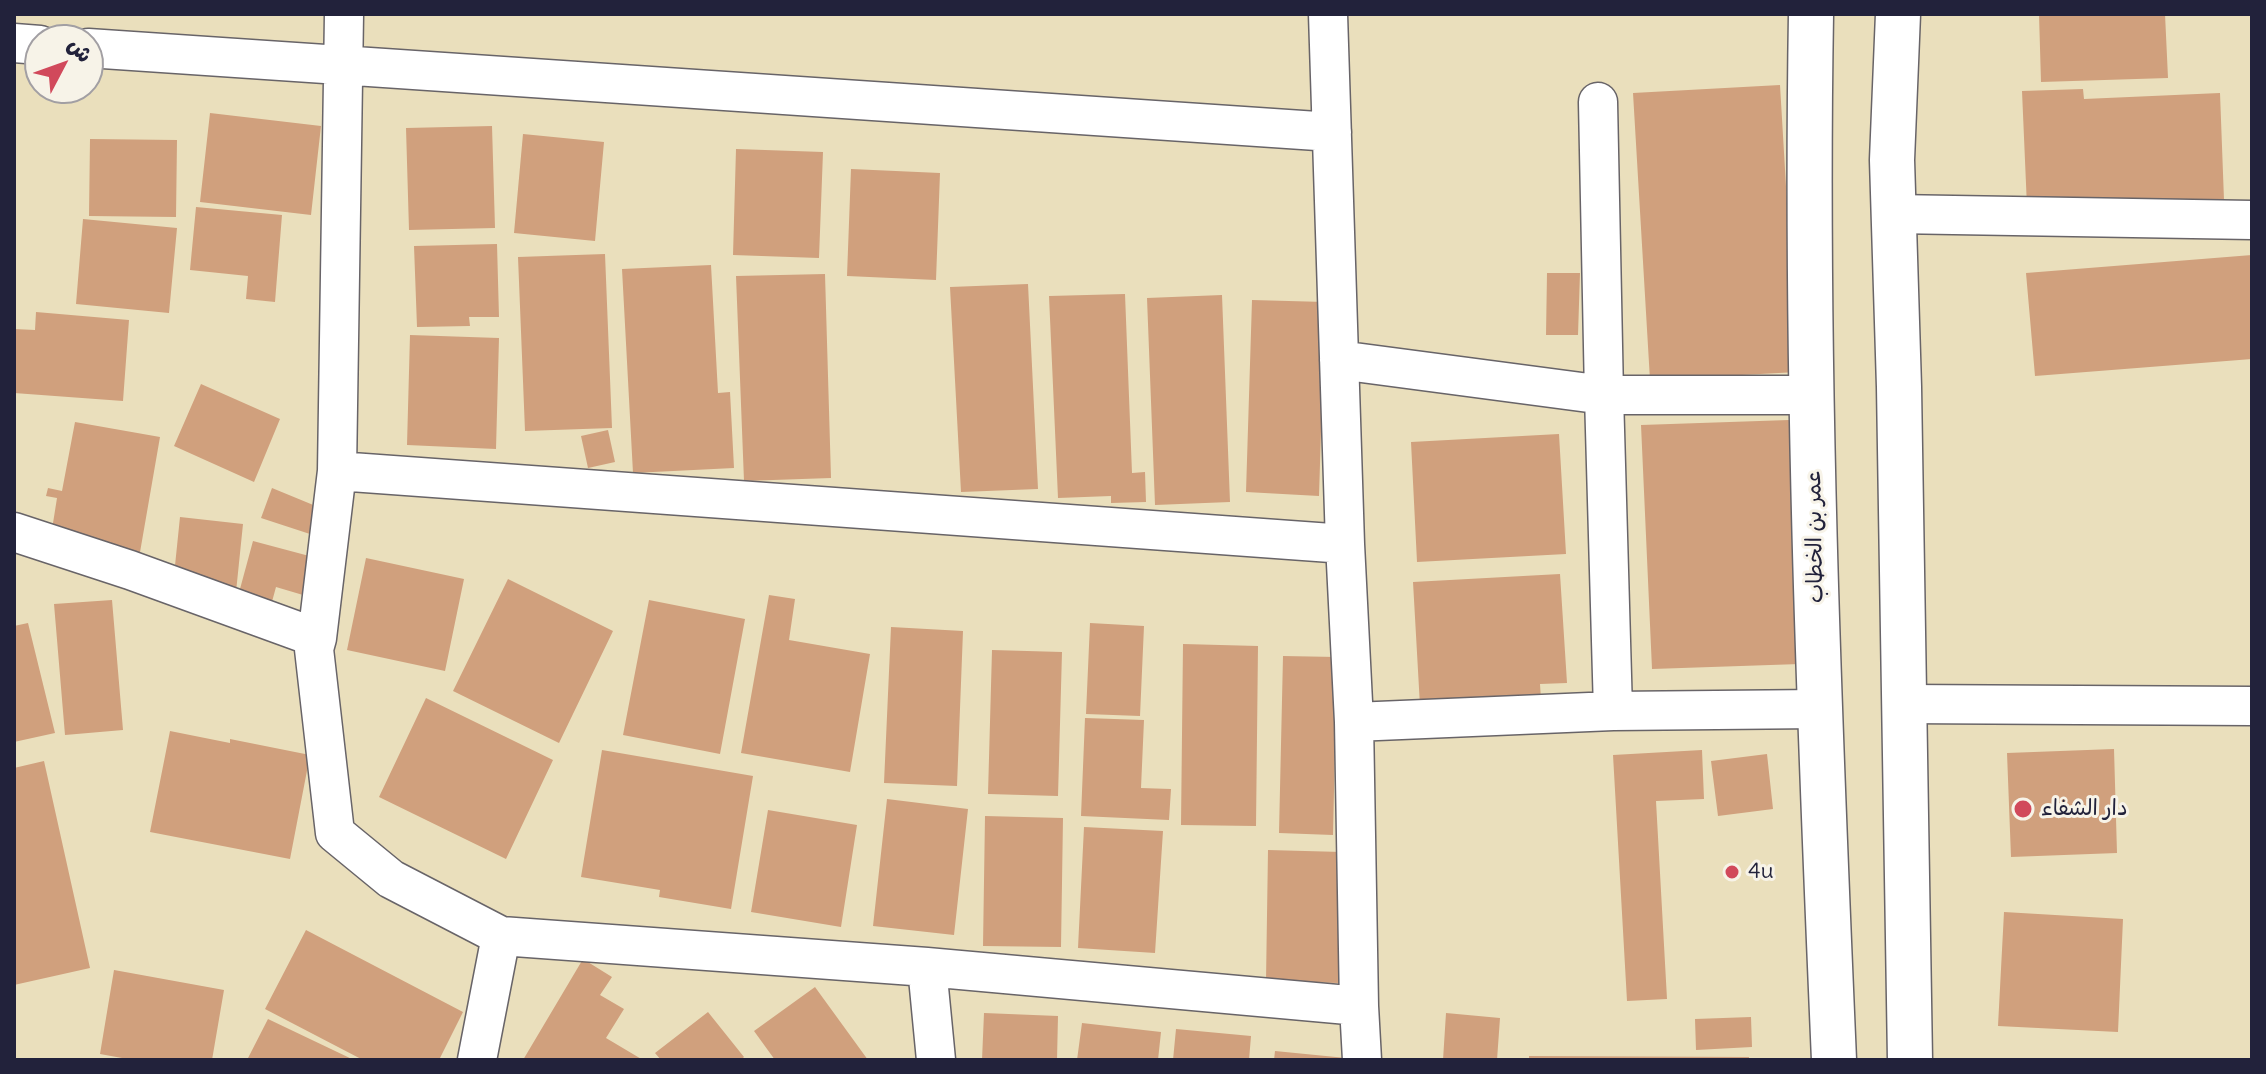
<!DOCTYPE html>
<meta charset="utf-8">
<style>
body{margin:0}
#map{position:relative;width:2266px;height:1074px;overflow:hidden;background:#eadfbc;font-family:Delius,"Playpen Sans Arabic",sans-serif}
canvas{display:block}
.frame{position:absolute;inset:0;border:16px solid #22223b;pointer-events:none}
.north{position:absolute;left:24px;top:24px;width:80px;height:80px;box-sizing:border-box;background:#f7f3e8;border:2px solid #a29fa3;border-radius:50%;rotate:49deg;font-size:22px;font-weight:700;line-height:32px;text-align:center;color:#22223b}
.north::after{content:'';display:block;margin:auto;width:28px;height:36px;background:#d1495b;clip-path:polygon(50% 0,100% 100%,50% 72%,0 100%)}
</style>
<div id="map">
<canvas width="2266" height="1074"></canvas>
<div class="frame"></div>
<div class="north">ش</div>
</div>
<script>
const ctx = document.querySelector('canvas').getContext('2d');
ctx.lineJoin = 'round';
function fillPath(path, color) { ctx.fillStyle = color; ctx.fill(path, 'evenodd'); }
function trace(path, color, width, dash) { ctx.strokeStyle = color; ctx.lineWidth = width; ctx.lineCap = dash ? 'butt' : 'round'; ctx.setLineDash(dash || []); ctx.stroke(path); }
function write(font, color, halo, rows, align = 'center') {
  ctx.font = font + ' Delius,"Playpen Sans Arabic",sans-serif'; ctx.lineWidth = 6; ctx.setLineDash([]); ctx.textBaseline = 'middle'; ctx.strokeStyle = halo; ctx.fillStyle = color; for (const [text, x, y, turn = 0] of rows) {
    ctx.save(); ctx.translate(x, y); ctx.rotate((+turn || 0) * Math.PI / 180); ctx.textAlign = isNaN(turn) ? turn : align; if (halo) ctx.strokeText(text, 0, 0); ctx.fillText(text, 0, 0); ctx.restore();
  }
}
fillPath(new Path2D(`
 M2039 14H2165L2168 78 2041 82Z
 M1780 85 1797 372 1650 380 1633 93Z
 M2083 89 2084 99 2220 93 2224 200 2027 207 2022 91Z
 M210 113 321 126 311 215 200 202Z
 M492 126 495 228 409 230 406 128Z
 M523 134 604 142 595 241 514 233Z
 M90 139 177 140 176 217 89 216Z
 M736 149 823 152 819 258 733 255Z
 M851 169 940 173 936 280 847 276Z
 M196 207 282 215 275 302 246 299 248 276 190 270Z
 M83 219 177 228 169 313 76 304Z
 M497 244 499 317H469L470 326 417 327 414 246Z
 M605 254 612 428 525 431 518 257Z
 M2252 255V359L2035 376 2026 273Z
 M711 265 718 393 730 392 734 468 633 473 622 269Z
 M1547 273H1580L1578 335H1546Z
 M825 274 831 478 744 481 736 276Z
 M1028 284 1038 489 961 492 950 287Z
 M1125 294 1132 473 1145 472 1146 502 1111 503V496L1058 498 1049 296Z
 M1222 295 1230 502 1155 505 1147 298Z
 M1252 300 1325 302 1319 496 1246 492Z
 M36 312 129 320 123 401 14 393V329L35 330Z
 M410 335 499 338 496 449 407 445Z
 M201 384 280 419 254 482 174 446Z
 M1789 420 1800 664 1652 669 1641 425Z
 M75 422 160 437 139 558 50 542 57 498 46 496 48 488 62 491Z
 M608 430 615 462 588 468 581 436Z
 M1559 434 1566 554 1417 562 1411 442Z
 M272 488 323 509 313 535 261 518Z
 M180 517 243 524 236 592 173 585Z
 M253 541 313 557 303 595 276 587 270 609 237 600Z
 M366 558 464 579 445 671 347 650Z
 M1560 574 1567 683 1540 684 1541 700 1420 706 1413 582Z
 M508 579 613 631 559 743 453 691Z
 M769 595 795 599 789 640 870 654 850 772 741 753Z
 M112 600 123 730 65 735 54 604Z
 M649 600 745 619 720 754 623 735Z
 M28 623 55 733 14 742V626Z
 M1090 623 1144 626 1140 716 1086 714Z
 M891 627 963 631 957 786 884 783Z
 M1183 644 1258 646 1256 826 1181 825Z
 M992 650 1062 652 1058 796 988 794Z
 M1283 656 1337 657 1333 835 1279 833Z
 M426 698 553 760 506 859 379 797Z
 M1085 718 1144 720 1141 788 1171 789 1169 820 1081 816Z
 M170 731 230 743V739L310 755 290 859 150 832Z
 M2114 749 2117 853 2011 857 2007 753Z
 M602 750 753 776 731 909 659 897 660 890 581 877Z
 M1702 750 1704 799 1656 801 1667 999 1627 1001 1613 755Z
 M1767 754 1773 809 1718 816 1711 761Z
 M44 761 90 968 14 985V768Z
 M887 799 968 809 954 935 873 926Z
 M768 810 857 825 841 927 751 912Z
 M985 816 1063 818 1061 947 983 946Z
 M1084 827 1163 831 1155 953 1078 948Z
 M1268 850 1342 852 1339 983 1266 981Z
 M2004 912 2123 919 2118 1032 1998 1026Z
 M306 930 463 1012 439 1060H363L265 1009Z
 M583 959 612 977 600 995 624 1009 606 1038 643 1060H523Z
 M114 970 224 990 212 1060H133L100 1054Z
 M815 987 868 1060H775L754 1031Z
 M708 1012 744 1057 741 1060H661L655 1053Z
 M984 1013 1058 1016 1057 1060H982Z
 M1446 1013 1500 1018 1497 1060H1443Z
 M1751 1017 1752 1047 1696 1050 1695 1019Z
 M268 1019 354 1060H247Z
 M1082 1023 1161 1032 1158 1060H1077Z
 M1176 1029 1251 1036 1249 1060H1173Z
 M1275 1051 1346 1058V1060H1274Z
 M1529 1056 1749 1057V1060H1529Z`), '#d0a07d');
const street = new Path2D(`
 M344 14 337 471 317 638 314 649 335 833 391 879 501 936 927 967 1359 1006
 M1328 14 1345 544 1354 722 1359 1006 1362 1060
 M14 43 40 45
 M88 48 1332 132
 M1598 102 1604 395 1613 711
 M1894 214 2252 220
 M1339 360 1604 395H1812
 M337 471 1345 544
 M14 532 130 570 317 638
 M1904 704 2252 706
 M1354 722 1613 711 1819 709
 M927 967 936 1060
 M477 1060 501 936`);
const secondary = new Path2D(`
 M1811 14C1805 363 1819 712 1834 1060
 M1898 14 1892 160 1899 387 1910 1060`);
trace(street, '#686468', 41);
trace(secondary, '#686468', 47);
trace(street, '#fff', 38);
trace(secondary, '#fff', 44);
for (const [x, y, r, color] of [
 [2023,809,10,"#d1495b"],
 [1732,872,8,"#d1495b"]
]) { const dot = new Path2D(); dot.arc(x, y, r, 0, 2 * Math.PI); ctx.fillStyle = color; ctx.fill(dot); trace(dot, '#f7f3e8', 3); }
write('22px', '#22223b', '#f7f3e8', [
 ["عمر بن الخطاب",1815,537,-91]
]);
write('22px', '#22223b', '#f7f3e8', [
 ["دار الشفاء",2041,809],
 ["4u",1748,872]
], 'left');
</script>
